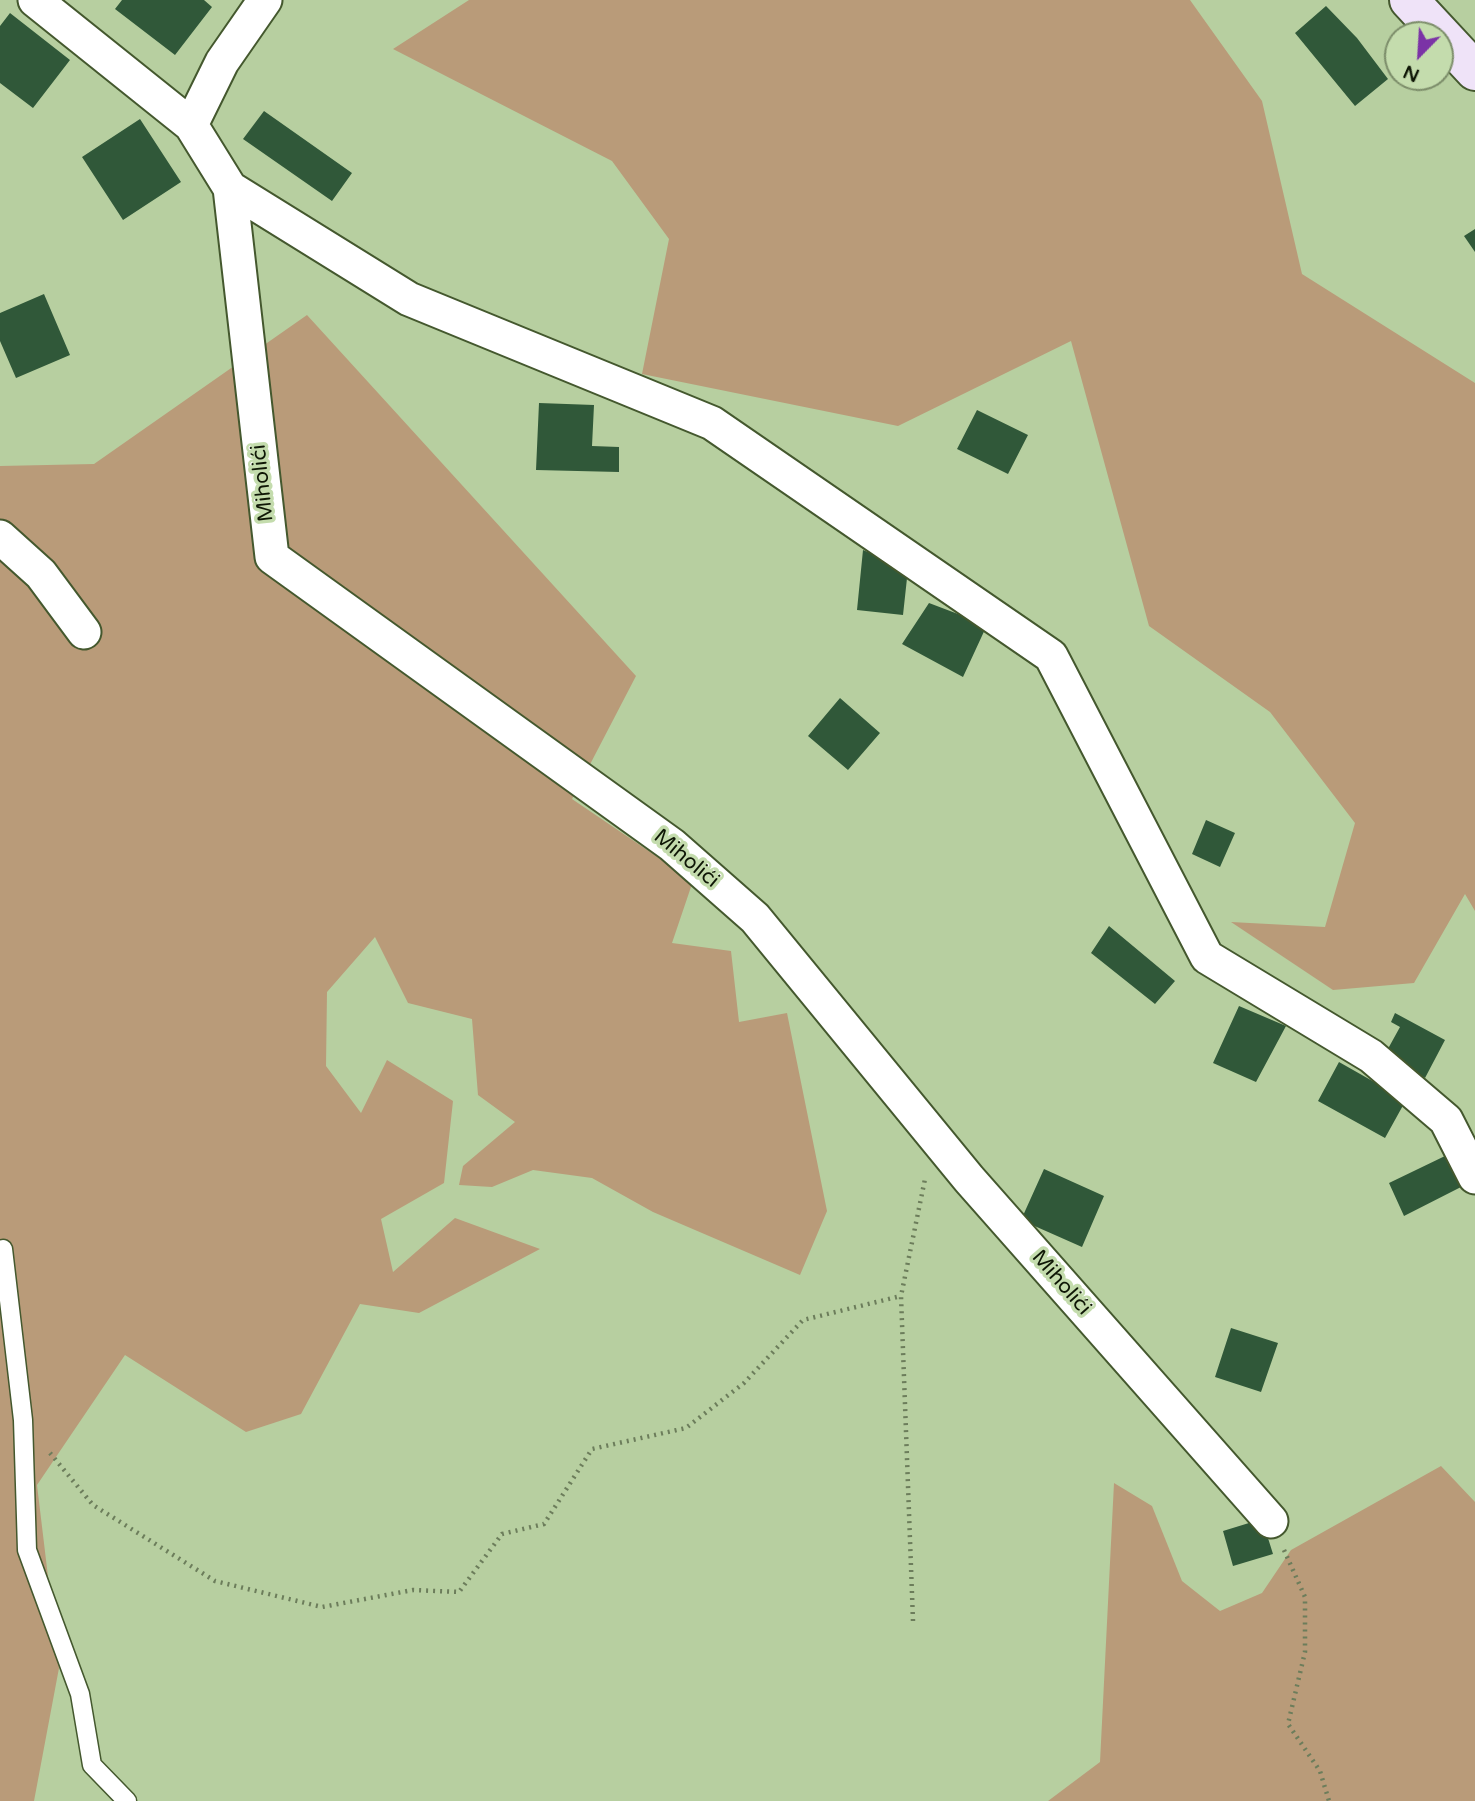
<!DOCTYPE html>
<meta charset="utf-8">
<style>
body{margin:0}
#map{position:relative;width:1475px;height:1801px;overflow:hidden;background:#b7cfa0;font-family:"Varela Round",sans-serif}
canvas{display:block}
.north{position:absolute;left:1384px;top:21px;width:70px;height:70px;box-sizing:border-box;background:#c4dcad;border:2px solid #7c8d6a;border-radius:50%;rotate:204deg;font-size:19px;font-weight:700;line-height:28px;text-align:center;color:#0f1706}
.north::after{content:'';display:block;margin:auto;width:24px;height:32px;background:#7b33a6;clip-path:polygon(50% 0,100% 100%,50% 72%,0 100%)}
</style>
<div id="map">
<canvas width="1475" height="1801"></canvas>
<div class="north">N</div>
</div>
<script>
const ctx = document.querySelector('canvas').getContext('2d');
ctx.lineJoin = 'round';
function fillPath(path, color) { ctx.fillStyle = color; ctx.fill(path, 'evenodd'); }
function trace(path, color, width, dash) { ctx.strokeStyle = color; ctx.lineWidth = width; ctx.lineCap = dash ? 'butt' : 'round'; ctx.setLineDash(dash || []); ctx.stroke(path); }
function write(font, color, halo, rows, align = 'center') {
  ctx.font = font + ' "Varela Round",sans-serif'; ctx.lineWidth = 7; ctx.setLineDash([]); ctx.textBaseline = 'middle'; ctx.strokeStyle = halo; ctx.fillStyle = color; for (const [text, x, y, turn = 0] of rows) {
    ctx.save(); ctx.translate(x, y); ctx.rotate((+turn || 0) * Math.PI / 180); ctx.textAlign = isNaN(turn) ? turn : align; if (halo) ctx.strokeText(text, 0, 0); ctx.fillText(text, 0, 0); ctx.restore();
  }
}
fillPath(new Path2D(`
 M469 0H1190L1262 101 1302 274 1475 383V911L1465 894 1414 983 1333 990 1231 922 1325 927 1355 823 1270 712 1149 626 1071 341 898 426 642 374 669 239 612 161 393 49Z
 M307 315 636 676 572 799 693 881 672 943 731 951 739 1022 787 1013 827 1211 800 1275 653 1212 592 1178 533 1170 492 1187 459 1185 463 1166 515 1122 478 1095 472 1019 408 1003 375 937 327 992 326 1066 361 1113 387 1060 453 1101 444 1183 381 1219 393 1272 455 1218 540 1249 419 1313 360 1304 301 1414 246 1432 125 1355 37 1485 59 1668 34 1801H0V466L94 464Z
 M1441 1466 1475 1502V1801H1048L1100 1762 1114 1483 1152 1506 1182 1581 1220 1611 1262 1593 1291 1550Z`), '#b99b79');
fillPath(new Path2D(`
 M122 0H204L212 7 175 55 115 9Z
 M1326 6 1357 38 1388 79 1355 106 1295 33Z
 M10 13 70 60 33 108 0 83V26Z
 M264 111 352 173 332 201 243 139Z
 M140 119 181 182 123 220 82 157Z
 M1475 229V252L1464 236Z
 M44 294 70 355 16 378 0 341V313Z
 M539 403 594 405 592 446 619 447V472L536 470Z
 M977 410 1028 435 1008 474 957 449Z
 M863 550 908 569 903 615 857 610Z
 M929 603 987 625 963 677 902 644Z
 M840 698 880 733 848 770 808 736Z
 M1206 820 1235 833 1220 867 1192 854Z
 M1109 926 1175 981 1155 1004 1091 953Z
 M1239 1006 1286 1026 1256 1082 1213 1063Z
 M1395 1013 1445 1040 1425 1078 1384 1056 1400 1027 1391 1022Z
 M1339 1062 1406 1100 1385 1138 1318 1101Z
 M1445 1156 1461 1187 1404 1216 1389 1183Z
 M1044 1169 1104 1196 1082 1247 1021 1220Z
 M1231 1328 1278 1343 1261 1392 1215 1377Z
 M1262 1519 1273 1554 1233 1566 1223 1531Z`), '#305839');
const lane = new Path2D(`
 M0 1250 3 1249 23 1420 27 1550 80 1694 92 1765 127 1801`);
const street = new Path2D(`
 M35 0 191 125 230 188 272 557 672 845 755 918 969 1179 1271 1521
 M191 125 222 62 265 0
 M230 188 409 299 712 423 1051 656 1207 957 1371 1056 1446 1120 1475 1177
 M0 537 41 574 84 632`);
const secondary = new Path2D(`
 M1409 0 1475 71`);
trace(lane, '#44582e', 21);
trace(street, '#44582e', 37);
trace(secondary, '#44582e', 42);
trace(new Path2D(`
 M50 1453 93 1505 215 1581 322 1607 413 1590 459 1592 502 1534 544 1524 592 1449 686 1428 744 1383 803 1320 901 1296
 M1284 1550 1305 1597V1652L1288 1724 1320 1771 1329 1801
 M913 1621 901 1296 925 1179`), '#6c7d5b', 4.5, [2, 5]);
trace(lane, '#fff', 18);
trace(street, '#fff', 33);
trace(secondary, '#efe3f8', 38);
write('21px', '#0f1706', '#c4dcad', [
 ["Miholići",263,483,-96],
 ["Miholići",686,859,40],
 ["Miholići",1061,1283,49]
]);
</script>
